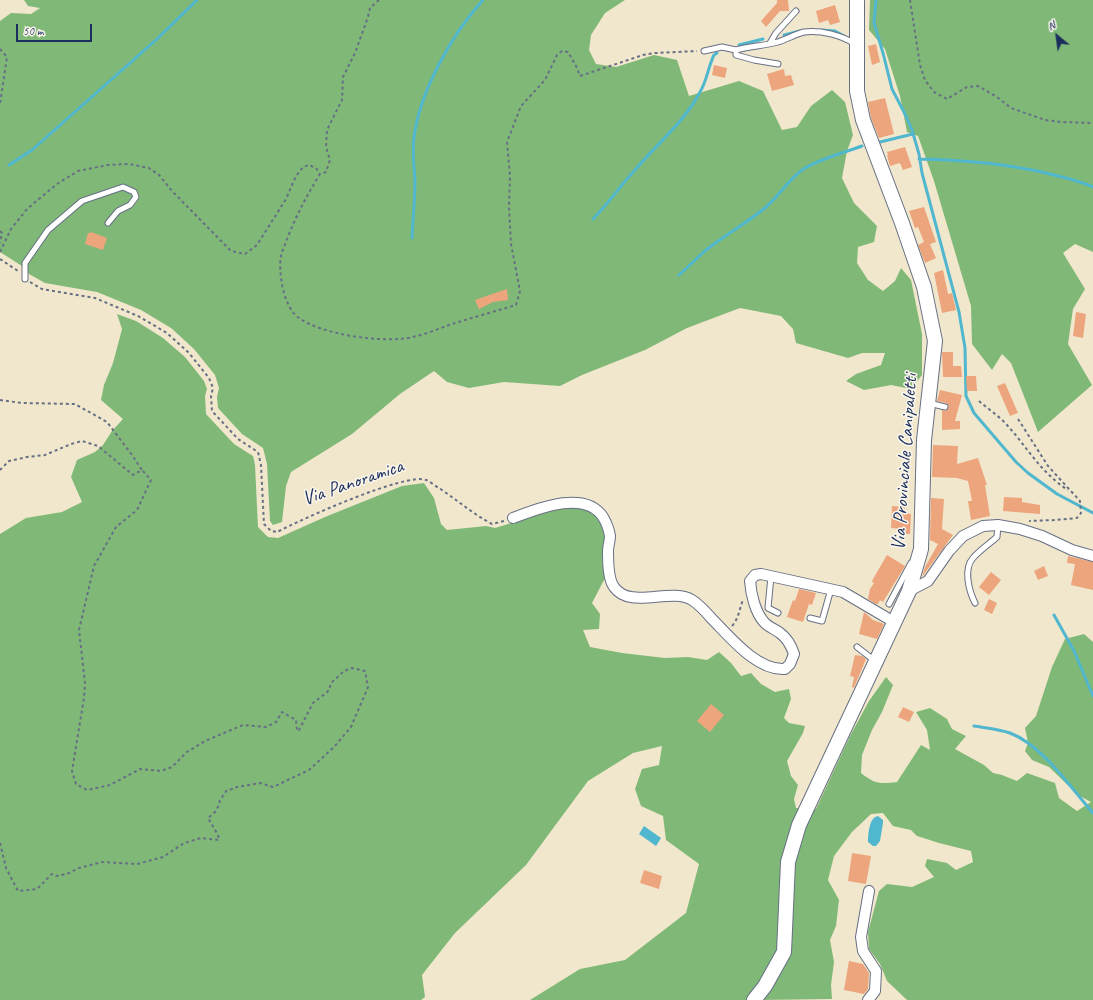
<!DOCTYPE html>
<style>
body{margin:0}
#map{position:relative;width:1093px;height:1000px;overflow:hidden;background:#f1e7cc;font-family:Caveat,sans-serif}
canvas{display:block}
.north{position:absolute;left:1037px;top:16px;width:40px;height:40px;-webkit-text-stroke:3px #fbf7ec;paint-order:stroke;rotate:331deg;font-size:11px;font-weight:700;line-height:16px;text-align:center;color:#1b2f5e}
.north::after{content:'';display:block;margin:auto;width:14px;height:18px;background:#1b2f5e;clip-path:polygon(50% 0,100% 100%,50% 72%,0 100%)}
.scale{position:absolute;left:16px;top:24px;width:76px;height:18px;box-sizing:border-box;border:2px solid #1b2f5e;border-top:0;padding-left:5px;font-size:12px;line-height:14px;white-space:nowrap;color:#1b2f5e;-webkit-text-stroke:3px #fbf7ec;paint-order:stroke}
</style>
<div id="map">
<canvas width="1093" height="1000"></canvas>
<div class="north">N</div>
<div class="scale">50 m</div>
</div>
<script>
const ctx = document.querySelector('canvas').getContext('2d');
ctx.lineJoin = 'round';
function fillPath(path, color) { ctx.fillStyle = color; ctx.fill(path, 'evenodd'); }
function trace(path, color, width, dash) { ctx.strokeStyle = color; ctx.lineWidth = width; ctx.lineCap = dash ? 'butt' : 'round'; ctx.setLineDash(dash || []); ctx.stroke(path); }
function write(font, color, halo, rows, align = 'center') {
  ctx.font = font + ' Caveat,sans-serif'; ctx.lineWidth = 3; ctx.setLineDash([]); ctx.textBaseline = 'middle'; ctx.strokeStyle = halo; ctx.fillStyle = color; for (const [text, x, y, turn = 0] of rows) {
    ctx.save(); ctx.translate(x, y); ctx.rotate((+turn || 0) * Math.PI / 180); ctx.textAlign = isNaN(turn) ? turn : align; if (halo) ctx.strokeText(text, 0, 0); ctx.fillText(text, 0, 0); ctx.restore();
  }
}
fillPath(new Path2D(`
 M24 0H625L605 13 591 35 589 50 596 64 616 67 654 55 677 60 689 96 739 81 763 91 782 130 797 127 811 106 832 90 845 102 853 135 847 151 842 178 854 203 877 226 874 242 858 247 857 263 868 280 883 291 895 281 901 268 911 280 922 334V375L911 389 891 385 864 390 846 381 856 374 881 365 885 353H862L848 358 796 343 793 329 781 316 740 308 687 328 645 350 582 375 560 386 504 382 469 388 447 382 434 371 400 394 352 434 291 472 286 486 282 522 273 525 270 521 267 464 263 448 242 434 218 408 217 397 219 388 215 375 194 349 171 328 141 310 97 292 45 283 29 274 22 266 0 252V21L11 13 31 14 40 8 28 6Z
 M870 0H1093V252L1075 244 1063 253 1085 289 1073 309 1068 344 1092 385 1038 432 1011 363 1002 354 992 370 972 344 971 306 934 181 918 136 907 132 900 96 885 49 869 30Z
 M117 314 136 321 163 338 185 357 204 381 207 389 205 396 206 414 234 444 253 456 255 465 258 527 268 537 278 538 325 517 402 486 424 483 434 498 441 524 447 530 486 526 495 528 561 508 574 507 588 510 596 517 602 526 605 540 602 562 605 578 592 603 600 614 599 629 583 630 590 647 622 653 665 658 688 657 707 660 719 652 731 663 741 676 751 673 761 684 775 692 789 689 791 699 784 718 789 723 805 726 803 733 787 761 791 776 798 785 794 799 796 808H802L781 860 777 950 759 982 746 1000H530L580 969 625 960 686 913 699 864 666 840 663 816 641 806 635 789 642 769 659 765 662 746 633 753 588 781 526 865 455 933 422 975 425 997 421 1000H0V534L26 518 62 512 82 502 71 477 77 460 95 452 103 445 112 431 123 419 101 400 104 385 113 363 122 329Z
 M1084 634 1093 642V1000H907L887 981 880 964 869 949 868 932 879 891 887 884 912 887 934 877 925 866 927 859 947 863 956 870 973 862 971 851 939 843 917 836 911 830 893 826 883 813 871 814 852 832 834 856 828 880 839 900 836 926 830 940 834 962 831 985 832 999 759 1000 789 953 793 862 811 809H816L850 736 869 701 886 677 893 685 882 712 872 730 862 755 861 773C875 784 879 784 897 782L921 745 930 750 927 730 916 712 930 708 947 719 952 729 966 736 955 749 984 765 993 773 1002 775 1017 781 1027 773 1055 783 1059 798 1077 811 1091 802 1078 795 1049 767 1032 760 1025 751 1028 743 1025 728 1036 716 1052 667 1065 639Z`), '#80b977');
fillPath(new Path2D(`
 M878 816 883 820V823L880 841 876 846H873L868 842C868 835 869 821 875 817Z
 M644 826 661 838 656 846 639 834Z`), '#50b7cf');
trace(new Path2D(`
 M876 0 874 23 883 53 892 89 905 114 912 130 919 154 922 173 959 312 965 348 966 396 974 413 1016 462 1028 473 1057 494 1093 513
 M821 30 835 31 844 36
 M784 35 800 31
 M739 45 763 39
 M880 142 913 134
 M919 159C963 160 1003 163 1046 173 1062 177 1078 180 1093 187
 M9 165 32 150 157 39 197 0
 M593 219C608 204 620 186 635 170 656 145 685 121 700 92 707 81 708 67 714 55L717 53
 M412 238C413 219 415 199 415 180 414 166 412 152 414 137 420 91 452 34 483 0
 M679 275C688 267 697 258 706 250 725 235 747 223 766 207 780 195 789 178 805 168 823 158 843 153 862 146
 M1054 615 1074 651 1093 696
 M974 726C986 728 999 729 1010 733 1042 745 1071 788 1093 813`), '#50b7cf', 3);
fillPath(new Path2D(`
 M777 0H788L789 11H780L766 27 761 21 777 3Z
 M835 5 840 22 830 25 828 20 819 23 816 11Z
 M876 44 880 62 872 65 868 46Z
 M714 65 727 68 725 78 712 75Z
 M784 69 785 76 791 75 794 85 772 91 767 74Z
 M885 98 894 134 879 138 871 118 868 102Z
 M905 147 912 167 903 170 900 163 890 166 887 155H888L887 152Z
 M924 207 936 242 930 244 936 258 925 263 918 245 924 242 918 227 915 228 909 211Z
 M91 232 107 238 103 250 85 244 88 233H90Z
 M943 270 948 294 952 293 956 310 942 313 934 273Z
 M507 289 508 300 493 302 479 309 475 300Z
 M1076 312 1086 314 1083 338 1073 336Z
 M942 352H953V366H961L962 377H943Z
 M966 376H976L977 391H967Z
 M1005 383 1018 413 1010 416 997 386Z
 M940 390 962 395 955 421H960V429L942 430V410L946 411 949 406 946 403 937 401Z
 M933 445 958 446 957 464 978 458 987 485H985L990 516 971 520 968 501H972L968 481 957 478 932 477Z
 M1004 497 1022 498V502L1040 505V514L1003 511Z
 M931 498 944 499 942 529 953 535 922 577 925 567 938 544 930 540Z
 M892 506 905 507 904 513 911 514 910 534H899L900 529 891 528Z
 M887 555 905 566 883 602 880 600 878 604H876L868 599 870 589 874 583 872 582 873 579Z
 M1068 556 1093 562V590L1071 585 1075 564 1067 563Z
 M1044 566 1048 576 1038 580 1034 571Z
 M991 572 1001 580 989 595 979 587Z
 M799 589 816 593 812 605 809 604 803 622 787 617 793 600 795 601Z
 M989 599 997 603 992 614 984 610Z
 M864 612 873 620 884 624 877 639 859 634Z
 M855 655 862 656 866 659 854 688 852 687 854 677 850 676Z
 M711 704 724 715 710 732 697 721Z
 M903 707 914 712 909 722 898 717Z
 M852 853 871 856 866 884 848 881Z
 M644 870 662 876 659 889 640 883Z
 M849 961 863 964 869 973 868 989 864 994 844 990Z`), '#eda57d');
const lane = new Path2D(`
 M770 43 776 33 796 11
 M704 51 722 47 736 50
 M778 64 754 60 736 55V50C750 46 764 46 778 42 787 39 796 34 804 32 821 30 841 35 855 44
 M25 279V263L48 230 82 201 123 187 134 192 136 197 130 205 118 211 108 223
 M929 403 945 407
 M771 576 768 608 778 613
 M975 603C969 591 963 569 973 558 980 550 989 544 997 537L998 525
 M889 604 911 563
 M810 618 822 621 831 589
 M857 647 875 661`);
const street = new Path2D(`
 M513 518C537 509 585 489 603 517 606 522 609 530 610 536 610 541 608 546 608 551 608 561 608 579 614 587 630 610 671 587 692 600 700 605 706 612 712 619 730 637 757 671 785 669L790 664 794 654C791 645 787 638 780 633 775 629 768 627 764 622 755 612 751 594 750 581L755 575 761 574 843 592 894 622
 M909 591 928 581 949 551 963 536 983 526 998 525 1020 529 1042 536 1072 550 1093 556
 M868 1000 875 991 876 971 863 951 861 937 869 891`);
const secondary = new Path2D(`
 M754 1000 765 986 784 952 788 862 799 825 909 591 921 549 924 440 935 341 924 287 902 223 863 120 857 91V0`);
trace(lane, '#666f84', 7);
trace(street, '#666f84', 12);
trace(secondary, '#666f84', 16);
trace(new Path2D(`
 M379 0 370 8 368 17 355 53 343 77 342 100 327 130 326 147 330 160 326 172 320 174C307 195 296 216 287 239 285 245 282 251 281 256 278 274 284 308 299 318 322 334 372 341 399 339 418 338 437 329 455 323 475 317 496 311 516 305L520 291 511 244 509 207 510 176 507 142 521 106 545 80 557 55 562 51 568 52 576 66 580 76 643 55 655 53 697 51
 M910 0 920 65 925 80 934 92 947 99 967 87 978 86 997 97 1011 108 1045 120 1061 122 1093 123
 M0 49 7 57 0 104
 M0 231 2 233 0 243
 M0 252 11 229 27 209 57 184 78 171 108 165 129 164 149 168 159 175 172 191 231 251 245 254 257 245 286 199 296 176 303 167 309 165 316 168 320 174
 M0 259 18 271
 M30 282 42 289 95 298 138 316 167 333 189 353 209 378 213 388 211 396 212 411 238 439 258 452 261 465 264 524 271 531 277 532C300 520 406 472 426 480 431 482 435 486 439 488 457 500 473 514 492 524L504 521
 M0 400 22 403 75 404 107 422 132 455 142 470 133 475 98 446 82 441 71 444 45 455 27 457 9 461 0 470
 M979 401C988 409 999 416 1007 425 1027 447 1041 473 1068 490
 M1018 419 1048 466 1080 501 1081 513 1077 518 1055 520 1029 521
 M732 626C739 618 739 610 743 600
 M0 843 6 868 18 891 37 889 52 874 56 876 67 874 79 868 102 862 137 864 163 857 184 843 201 838 219 840 218 835 208 818 215 812 218 807 220 800 227 790 233 789 237 787 260 783 273 787 309 770 334 747 351 727 368 687 365 671 352 668 344 671 331 683 329 690 326 693 313 703 299 730 297 731 296 720 282 712 276 722 266 727 243 725 205 741 187 752 172 767 161 771 140 769 110 785 87 790 76 784 72 771 84 698 85 683 79 630 94 566 116 527 137 510 151 480 142 470`), '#666f84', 2, [3, 3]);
trace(lane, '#fff', 5);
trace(street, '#fff', 10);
trace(secondary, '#fff', 14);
write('20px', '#1b2f5e', '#fbf7ec', [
 ["Via Provinciale Canipaletti",905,462,-86],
 ["Via Panoramica",353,483,-19]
]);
</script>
